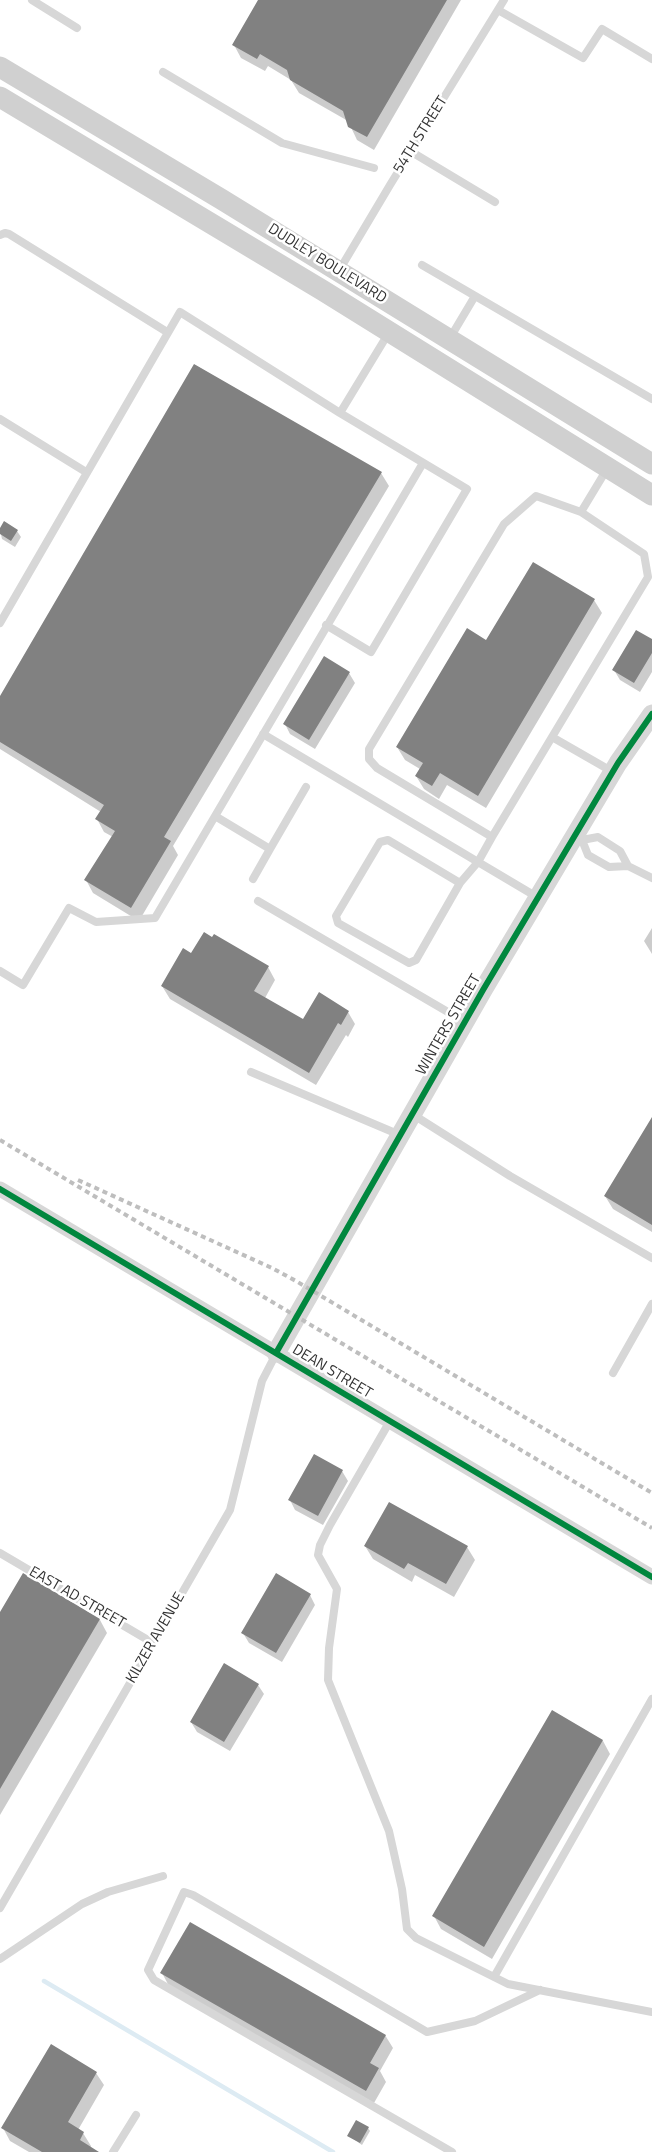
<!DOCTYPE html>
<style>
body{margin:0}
canvas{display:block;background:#fff}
</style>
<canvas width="652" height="2152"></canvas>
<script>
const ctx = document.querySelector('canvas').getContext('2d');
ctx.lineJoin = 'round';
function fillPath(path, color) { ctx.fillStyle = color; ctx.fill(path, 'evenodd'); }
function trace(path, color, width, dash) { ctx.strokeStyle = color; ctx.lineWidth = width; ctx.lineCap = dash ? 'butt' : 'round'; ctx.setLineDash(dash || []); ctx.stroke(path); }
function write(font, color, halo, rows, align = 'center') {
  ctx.font = font + ' "Titillium Web",sans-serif'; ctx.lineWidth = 5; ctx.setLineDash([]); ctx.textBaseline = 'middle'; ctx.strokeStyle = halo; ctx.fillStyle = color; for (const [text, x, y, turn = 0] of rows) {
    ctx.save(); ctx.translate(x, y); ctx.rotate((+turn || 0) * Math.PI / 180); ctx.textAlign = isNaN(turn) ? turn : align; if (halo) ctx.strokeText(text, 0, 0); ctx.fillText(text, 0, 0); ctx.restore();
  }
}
fillPath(new Path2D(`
 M260 0H461L374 150 357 140 348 121 299 93 291 80 268 66 265 71 241 58 234 45Z
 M195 365 381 473 389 486 173 846 178 855 139 921 93 893 86 880 113 837 104 832 97 819 101 812 0 749V699Z
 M0 530 17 531 21 537 15 547 2 539Z
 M594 600 602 613 486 808 447 785 439 799 424 789 416 776 420 769 405 760 397 747Z
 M652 640V672L640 692 620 680 614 670Z
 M349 673 355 683 315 749 290 734 285 724Z
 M652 928V954L644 941Z
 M192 955 268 967 275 980 265 998 303 1021 348 1012 355 1024 348 1037 346 1035 316 1085 170 999 162 986Z
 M652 1119V1232L613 1209 605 1196Z
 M342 1471 348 1481 323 1525 295 1510 290 1500Z
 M365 1546 467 1547 475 1560 454 1597 415 1575 412 1582 373 1559Z
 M310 1595 315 1605 282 1662 249 1643 243 1633Z
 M0 1614 100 1620 107 1633 0 1815Z
 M258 1685 264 1694 230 1751 197 1732 191 1722Z
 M552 1712 603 1741 610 1754 492 1959 441 1929 434 1916Z
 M162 1973 385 2035 393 2048 380 2071 386 2082 374 2103 169 1986Z
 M96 2073 104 2085 78 2130 83 2133 91 2146 90 2148 94 2152H29L10 2141 3 2128Z
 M368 2128 370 2131 362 2145 349 2136Z`), '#0003');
trace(new Path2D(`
 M44 1981 333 2152`), '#ddebf3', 4.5);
fillPath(new Path2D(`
 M258 0H447L367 137 348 127 343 111 290 80 287 70 260 54 257 59 232 45Z
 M194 364 382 472 164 837 171 841 131 908 84 880 115 831 95 819 104 805 0 742V696Z
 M4 521 18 530 11 541 0 534V528Z
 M533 562 595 599 478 796 440 773 432 786 415 776 423 763 396 747 467 628 486 640Z
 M636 630 652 639V653L634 683 612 670Z
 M324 656 350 672 309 740 283 724Z
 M204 932 212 937 214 934 269 966 254 991 303 1019 319 992 349 1011 341 1025 338 1023 309 1073 161 986 183 948 191 953Z
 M652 1117V1225L604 1196Z
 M314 1454 343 1470 318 1516 288 1500Z
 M389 1502 468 1546 446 1584 408 1563 404 1569 364 1546Z
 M23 1573 100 1619 0 1789V1612Z
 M276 1573 311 1594 276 1653 241 1633Z
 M224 1663 259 1684 224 1742 190 1722Z
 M552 1710 603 1740 484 1947 432 1916Z
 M190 1922 386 2035 370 2063 379 2068 366 2091 160 1973Z
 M51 2044 97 2072 68 2122 84 2132 80 2140 99 2152H42L1 2128Z
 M356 2120 369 2127 360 2143 347 2136Z`), '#818181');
trace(new Path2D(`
 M32 0 77 28
 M498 10 583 58 602 29 652 59
 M163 72 282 143 374 168
 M410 151 495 202
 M0 235 5 233 9 234 167 332
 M422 265 652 399
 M340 269 390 185 504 0
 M450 338 475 296
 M340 413 388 334
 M0 419 86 472
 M536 496 581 512 644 554 648 577 492 837 377 768 369 759V749L504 524Z
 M581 512 607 469
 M0 623 180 312 340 413 467 489 371 652 326 625
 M263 734 478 862 460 883 416 960 409 963 338 923 336 916 380 842 388 840 460 883
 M552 737 613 772
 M215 816 270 849 306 787
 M575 836 582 840 588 855 609 867 628 866 652 878
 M492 837 478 862 537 897
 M582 840 598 837 620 851 628 866
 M253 879 270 849
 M258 901 465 1022
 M0 971 23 985 69 908 96 922 155 918 423 463
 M251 1072 400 1135
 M412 1114 510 1176 652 1258
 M613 1373 652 1304
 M390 1421 330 1525 320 1545 318 1555 337 1589 329 1648 328 1680 389 1831 402 1889 407 1929 416 1938 508 1984 652 2012
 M0 1553 153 1643
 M0 1908 230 1510 262 1381 276 1354
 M0 1959 82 1904 108 1892 163 1876
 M494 1977 652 1699
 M113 2152 136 2115
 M452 2152 154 1980 148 1970 184 1892 193 1895 427 2032 475 2021 540 1990`), '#d7d7d7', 8);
trace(new Path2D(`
 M0 1189 652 1577`), '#d7d7d7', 15);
trace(new Path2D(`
 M276 1353 483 990 618 763 652 714`), '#d7d7d7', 19);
trace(new Path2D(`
 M0 67 221 199 652 464
 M0 97 322 290 652 495`), '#d0d0d0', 21);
trace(new Path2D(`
 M0 1140 652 1528
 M78 1180 272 1268 296 1281 652 1493`), '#bebebe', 4, [5, 4]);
trace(new Path2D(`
 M0 1189 652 1577
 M276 1353 483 990 618 763 652 714`), '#00873e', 6);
write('15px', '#333', '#fff', [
 ["54TH STREET",421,135,-58],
 ["DUDLEY BOULEVARD",327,264,32],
 ["WINTERS STREET",449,1025,-60],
 ["DEAN STREET",332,1372,31],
 ["EAST AD STREET",77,1598,30],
 ["KILZER AVENUE",156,1638,-60]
]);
</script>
